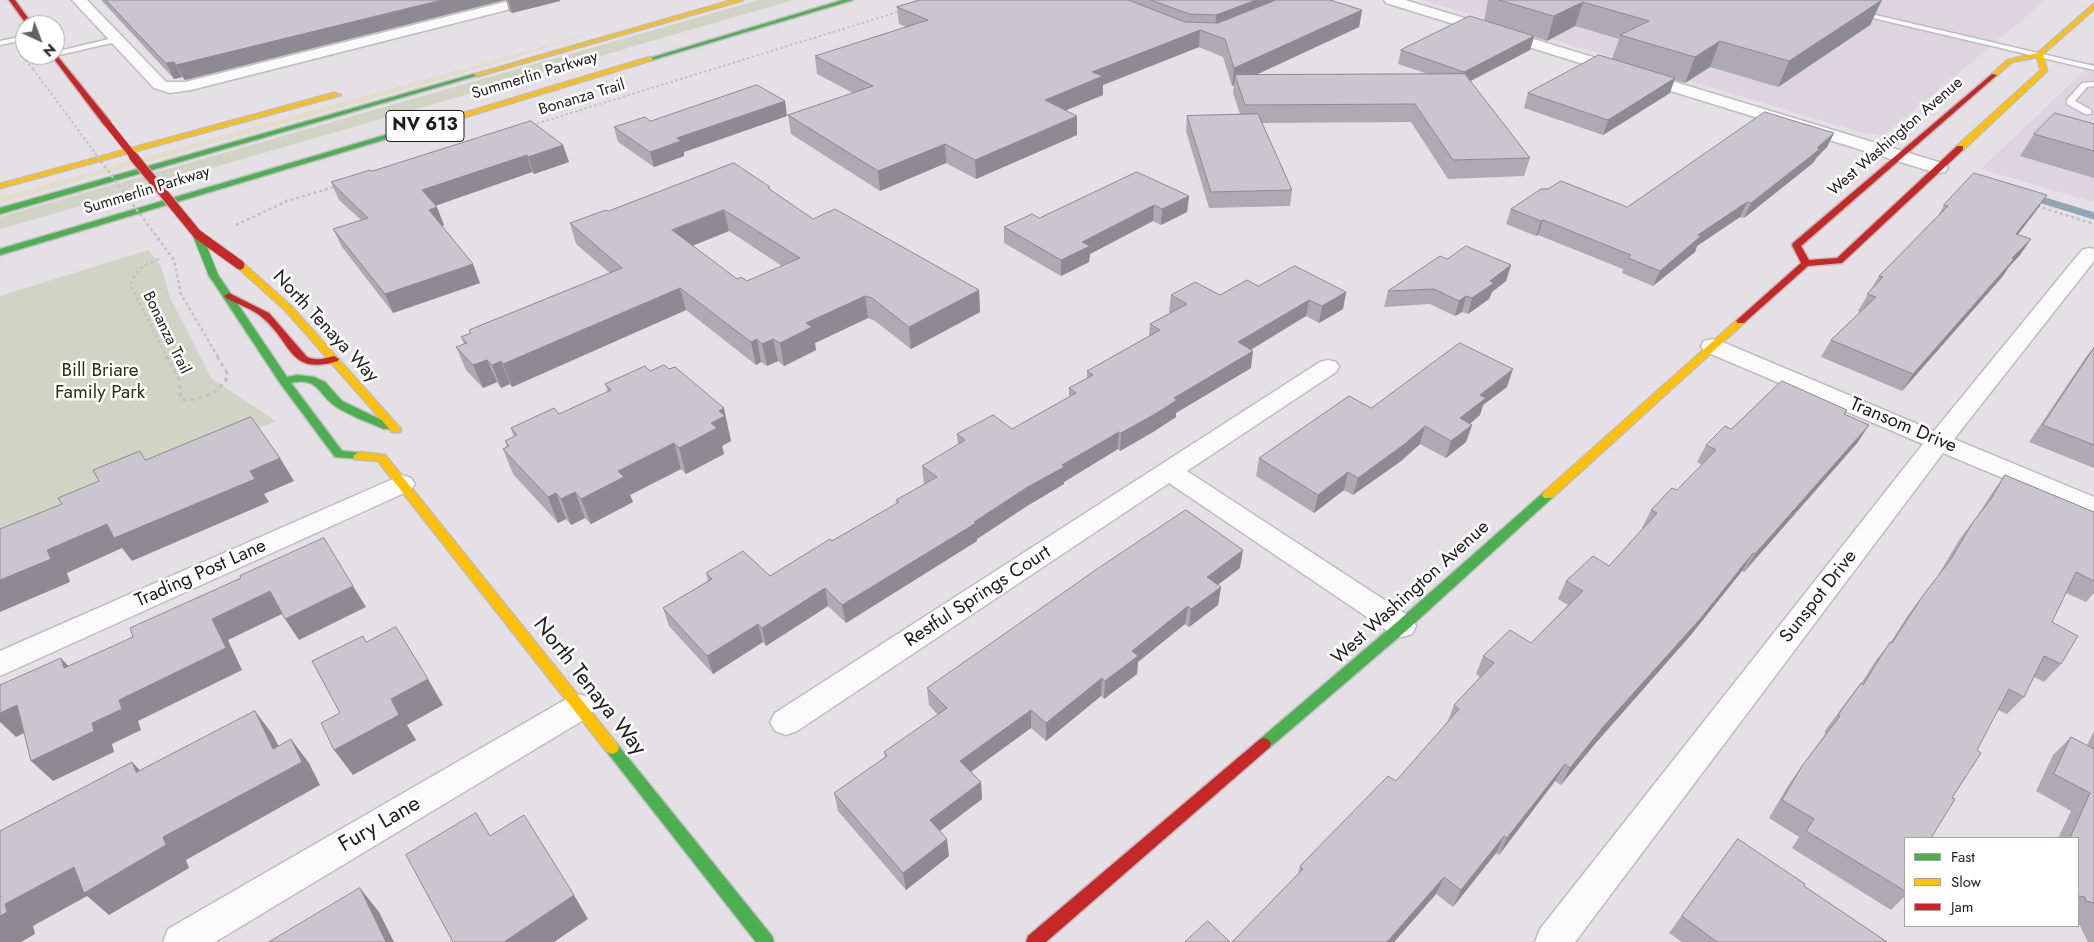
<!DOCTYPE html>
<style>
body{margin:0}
#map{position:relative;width:2094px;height:942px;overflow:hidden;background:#e4e0e6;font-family:Jost,sans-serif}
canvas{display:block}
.legend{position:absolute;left:1904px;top:837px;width:175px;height:90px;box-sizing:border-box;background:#fff;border:1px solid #a5a4a5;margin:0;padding:6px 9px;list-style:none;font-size:15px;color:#1e1c1f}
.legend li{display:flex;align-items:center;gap:10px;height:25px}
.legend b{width:25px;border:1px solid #a5a4a5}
.north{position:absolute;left:15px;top:15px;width:50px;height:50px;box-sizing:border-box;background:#fff;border:1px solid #a5a4a5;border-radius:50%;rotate:137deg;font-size:14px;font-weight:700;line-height:20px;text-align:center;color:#1e1c1f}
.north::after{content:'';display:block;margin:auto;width:18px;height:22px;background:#636165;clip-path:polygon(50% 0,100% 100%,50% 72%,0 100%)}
</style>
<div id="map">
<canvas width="2094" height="942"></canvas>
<ul class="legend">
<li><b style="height:6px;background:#4caf50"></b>Fast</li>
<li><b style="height:6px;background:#ffc107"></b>Slow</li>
<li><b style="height:6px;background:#c62828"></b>Jam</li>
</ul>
<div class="north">N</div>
</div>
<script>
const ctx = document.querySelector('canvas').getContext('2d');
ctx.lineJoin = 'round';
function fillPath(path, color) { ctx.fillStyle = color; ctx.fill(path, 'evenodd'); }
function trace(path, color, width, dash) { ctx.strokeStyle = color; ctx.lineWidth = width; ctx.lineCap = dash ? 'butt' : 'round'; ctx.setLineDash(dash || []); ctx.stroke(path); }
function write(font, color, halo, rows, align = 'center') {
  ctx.font = font + ' Jost,sans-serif'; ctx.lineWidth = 5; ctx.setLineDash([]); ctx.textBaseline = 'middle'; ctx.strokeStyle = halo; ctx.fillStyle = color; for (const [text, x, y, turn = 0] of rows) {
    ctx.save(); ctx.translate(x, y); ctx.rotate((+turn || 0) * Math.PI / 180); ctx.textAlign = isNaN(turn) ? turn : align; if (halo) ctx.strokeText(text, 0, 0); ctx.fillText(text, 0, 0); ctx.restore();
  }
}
fillPath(new Path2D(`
 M1422 0H2046L1884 135 1863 133Z
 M2094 61V202L1981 169Z`), '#ddd4e0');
fillPath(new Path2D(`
 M759 0H794L0 229V217Z
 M148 250 161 266 170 298 212 379 276 421 0 530V296Z`), '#d1d3c4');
fillPath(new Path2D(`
 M593 33 471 71 0 203V197Z`), '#e2dcca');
trace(new Path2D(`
 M2032 197 2094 216`), '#91a6b5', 7);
const lane = new Path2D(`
 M1858 11 2094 66V70L1856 14 1855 13Z
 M25 36V40L0 45V41Z
 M117 37 121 39 120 41 55 56 52 55H55V52Z
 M2094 82V86L2087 87 2075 101 2091 110V114H2085L2067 104V100L2082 83Z`);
const street = new Path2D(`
 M72 0H87L166 82H185L513 0H536L534 3 191 90 170 93 154 88Z
 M1384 0H1405L1945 164 1948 168 1945 172 1939 173 1933 172 1386 3Z
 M2089 248 2094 249V261L1954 439 2094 497V516L1943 453 1575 942H1535L1540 929 1923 444 1704 351 1701 346 1704 341 1712 339 1720 341 1934 431 2082 250Z
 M1328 360 1336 362 1339 367 1336 372 1187 471 1412 618 1416 626 1412 634 1402 637 1392 634 1169 483 797 731 786 735 775 731 770 722 775 713 1320 362Z
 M402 475 411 478 415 484 411 490 0 676V651Z
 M579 694 590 698 594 707 590 716 215 942H163L168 929 568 698Z`);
const fast = new Path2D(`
 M843 0H853L652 60 647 59Z
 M474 74 479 75 0 214V208Z
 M426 123 433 125 0 255V249Z
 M213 271 216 272 287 377 297 375 314 377 325 382 342 401 392 425 393 427 392 429H384C368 422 350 416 335 406 318 394 318 376 291 383L342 451 363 453 365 456 363 459 335 457 280 383 208 274Z
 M1548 491 1554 495 1552 498 1407 630 1269 748 1264 750 1259 748 1257 744 1259 740 1397 622 1544 492Z
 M612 742 617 744 772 936 774 942H756L607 752 605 748 607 744Z`);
const slow = new Path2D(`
 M733 0H743L478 76 473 75Z
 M2094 4V9L2043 54 2047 71 1963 150H1957V146L2041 70 2037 57 2012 62 1996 76H1992V74L2008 60 2038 53Z
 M650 57 653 59 652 60 432 127 425 125Z
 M334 93 341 95 0 188V184Z
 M240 262 243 263 291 306 400 428 401 430 400 432H392L285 310 237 267 236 265Z
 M1741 318 1744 319 1746 321 1744 323 1552 498H1544L1542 495 1544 492 1738 319Z
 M359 452 385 455 617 744 619 748 617 752 612 754 607 752 378 461 355 459 353 456Z`);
const jam = new Path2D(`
 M9 0H15L33 25H27Z
 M55 53 110 121V125H104L51 55H55Z
 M1992 74 1997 75 1801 246 1809 260 1837 258 1957 146H1963V150L1842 263 1808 266 1744 323H1738L1736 321 1738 319 1801 263 1792 245 1793 243Z
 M229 293 269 313 307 357C317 361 323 359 334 356L339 359 338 361C289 376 293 344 263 318 253 309 237 304 226 298L224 296Z
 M1264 738 1269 740 1271 744 1269 748 1046 942H1026L1028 936 1259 740Z`);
trace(lane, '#bfbcc0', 3);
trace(street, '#bfbcc0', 3);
trace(fast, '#bfbcc0', 3);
trace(slow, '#bfbcc0', 3);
trace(jam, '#bfbcc0', 3);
trace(new Path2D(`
 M22 56 33 69
 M532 125 901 11`), '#c2c1c4', 2, [2.5, 2.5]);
trace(new Path2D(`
 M2037 206 2094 224
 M236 225 287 201 337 186
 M159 259C146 264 132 271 131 287L167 357`), '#c2c1c4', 2.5, [3, 3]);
trace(new Path2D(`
 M166 356 179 380 181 399C200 402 218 393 228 377L226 371`), '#c2c1c4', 3, [4, 4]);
fillPath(lane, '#fbfafb');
fillPath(street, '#fbfafb');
fillPath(fast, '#4caf50');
fillPath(slow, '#ffc107');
fillPath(jam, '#c62828');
const fastBridge = new Path2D(`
 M197 234 213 274`);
const jamBridgeFar1 = new Path2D(`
 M107 123 134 157`);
const jamBridge = new Path2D(`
 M133 156 197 234 240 265`);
trace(fastBridge, '#bfbcc0', 11, []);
trace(jamBridgeFar1, '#bfbcc0', 8, []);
trace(jamBridge, '#bfbcc0', 11, []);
trace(new Path2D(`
 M33 69 98 157`), '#c2c1c4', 2, [2.5, 2.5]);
trace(new Path2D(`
 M97 156 174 260 181 294 218 357`), '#c2c1c4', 2.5, [3, 3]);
trace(new Path2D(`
 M217 356 226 371`), '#c2c1c4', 3, [4, 4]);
trace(fastBridge, '#4caf50', 9);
trace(jamBridgeFar1, '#c62828', 7);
trace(jamBridge, '#c62828', 9);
fillPath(new Path2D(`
 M101 0H505L185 80 182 77 174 79Z
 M506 0H560V1L512 13 509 11Z
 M920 0H1330L1362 10 1359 27 1256 75 1428 74 1398 64 1401 50 1484 21 1488 0H1881L1870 25 1778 87 1710 67 1685 83 1674 80 1670 93 1603 135 1524 108 1528 93 1612 59 1619 39 1575 26 1547 41 1534 37 1530 50 1470 81 1530 158 1524 176 1448 179 1411 122 1262 123 1292 190 1290 206 1209 208 1186 131 1187 116 1240 114 1233 93 1234 85 1232 86 1223 57 1199 47 1103 85V95L1065 110 1077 135 976 179 946 163 880 191 791 134 788 115 853 93 817 74 815 56 906 27 899 24 897 7Z
 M787 116 684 152V156L654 167 618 142 614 127 650 121Z
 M2094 124V178L2020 156 2034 134Z
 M1834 133 1827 147 1817 157 1813 163 1744 218 1740 217 1697 246 1695 252 1653 286 1622 273 1623 269 1538 235 1536 236 1506 224 1511 209 1627 207Z
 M563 145 569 162 534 174 532 172 435 206 444 225 442 226 480 283 393 313 342 247 333 229 361 220 339 200 331 182 372 171Z
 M771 190 813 219 979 290 980 312 911 349 875 321 868 318 815 343 816 350 784 366 778 361 767 366 761 362 756 365 686 310 512 387 510 384 501 388 497 382 483 388 466 370 456 347 464 344 461 337 470 333 469 330 610 273 576 244 570 223 608 211ZM729 231 782 266 747 281 737 279 692 246Z
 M1189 196 1187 212 1161 225 1153 221 1090 254 1089 262 1061 276 1004 243V227L1039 218Z
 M1944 205 2036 211 2018 235 2031 239 2020 255 2008 268 2003 276 1902 391 1821 357 1831 340 1860 312 1858 311 1879 276 1938 216Z
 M1447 259 1511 265 1506 281 1492 292 1489 299 1468 314 1462 312 1455 316 1430 304 1384 307 1388 291Z
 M1258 286 1346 292 1343 309 1319 323 1306 316 1251 350V368L1176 413V417L1153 432 1120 451 1118 449 1064 482V484L1027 506 977 539V541L846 623 828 606 766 646 763 642 713 674 669 626 663 608 708 581 706 573 770 576 897 504 896 500 925 484H924L922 466 958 445 957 434 1012 429 1069 398V388L1087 379V371L1149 336 1150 324 1170 313 1169 312 1171 295H1220Z
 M2094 347V468L2029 442 2086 357Z
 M605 384 730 433 729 434 731 441 722 446 724 454 686 474 681 469 630 495 633 502 591 524 585 518 571 525 566 519 558 523 513 474 503 449 507 446 505 441 514 437 511 428 559 414 608 392Z
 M1507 387 1483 405 1480 415 1470 424 1472 425 1466 442 1446 458 1420 444 1401 461 1353 495 1344 490 1314 513 1256 476 1259 458 1371 408Z
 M1847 410 1845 414 1858 442 1744 572 1742 571 1690 636 1594 745 1561 785 1555 781 1499 855 1496 853 1453 907 1436 894 1394 942H1232L1298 874 1300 866 1396 781 1447 723 1454 705 1480 677 1476 674 1483 656 1531 643 1568 605 1558 599 1566 581 1609 566 1643 528H1642L1651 510 1677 490 1702 465 1697 462 1706 445 1731 429Z
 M2005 475 2094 512V593L2086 602 2066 593 2052 622 2061 664 2044 682 2034 677 2024 697 2007 714 1998 710 1905 838V896L1891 910 1792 848 1799 837 1769 818 1789 784 1826 733 1824 732 1847 701 1861 683V684L1876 660 1891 642 1908 615 1937 577 1959 540 1978 515 1992 493Z
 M1240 568 1218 585 1221 587 1218 605 1189 627 1185 624 1138 662 1137 674 1104 699 1101 696 1046 741 1031 728 971 772 981 782 982 799 940 831 949 856 906 890 838 811 834 793 885 758 884 752 938 715 929 705 927 688Z
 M2094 731V942H2088L2078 922V838H2058L2071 811 2036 791 2053 755 2071 737 2087 745Z
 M1738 839 1804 886 1887 942H1682L1669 933Z`), '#adaab2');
fillPath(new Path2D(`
 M442 0H505L185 80 176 65Z
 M508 0H560V1L512 13Z
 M1256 0H1297L1215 32 1216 15Z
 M1882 0 1870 25 1778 87 1789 61Z
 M1583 2 1575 26 1547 41 1554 16Z
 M1362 10 1359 27 1238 83 1235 75 1234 85 1232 86 1234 68Z
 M1200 30 1199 47 1103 85V95L1045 119V100L1092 72Z
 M1534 36 1530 50 1461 86 1464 72Z
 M1720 41 1710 67 1685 83 1695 57Z
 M174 62 182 77 174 79 166 63Z
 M1675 78 1670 93 1603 135 1608 120Z
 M785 101 787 116 684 152V156L654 167 650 152 677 138Z
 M1077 116V135L976 179 975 160Z
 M1834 133 1827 147 1817 157 1813 163 1744 218 1751 203Z
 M945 144 946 163 880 191 878 171Z
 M563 145 569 162 534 174 528 157Z
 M527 155 532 172 429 208 422 190Z
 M2047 195 2036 211 2005 250 2016 234Z
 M1189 196 1187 212 1161 225 1162 209Z
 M1747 202 1740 217 1697 246 1695 252 1653 286 1660 271 1698 235Z
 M1154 205 1153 221 1090 254 1089 262 1061 276V260L1082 242Z
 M437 207 444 225 436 228 429 210Z
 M724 210 729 231 677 252 672 230Z
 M1543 220 1538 235 1536 236 1541 221Z
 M2031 239 2020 255 2008 268 2003 276 1902 391 1913 374 2012 258Z
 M473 264 480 283 393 313 385 294Z
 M1511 265 1506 281 1492 292 1489 299 1468 314 1472 298 1490 281Z
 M680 288 686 310 512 387 503 364Z
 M979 290 980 312 911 349 909 327Z
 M1346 292 1343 309 1319 323 1322 306Z
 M865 296 868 318 815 343 816 350 784 366 780 343 806 323Z
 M1466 296 1462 312 1455 316 1459 301Z
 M1309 300 1306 316 1235 359 1238 342Z
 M757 339 761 362 756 365 751 342Z
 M773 339 778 361 767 366 762 344Z
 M1253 351 1251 368 1176 413V417L1153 432 1120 451 1121 433 1174 398Z
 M487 360 497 382 483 388 473 365Z
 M501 361 510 384 501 388 492 365Z
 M1513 369 1507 387 1483 405 1480 415 1455 436 1460 418 1480 395Z
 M724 408 731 441 722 446 724 454 686 474 679 448 711 423 719 411Z
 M1472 425 1466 442 1446 458 1451 441Z
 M1869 425 1858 442 1744 572 1755 554Z
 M1425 426 1420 444 1401 461 1353 495 1358 478Z
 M1119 432 1118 449 1064 482V484L1027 506 977 539V541L846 623 842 605 974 522 1062 465Z
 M674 443 681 469 630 495 633 502 591 524 581 499 618 471Z
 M280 458 294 481 264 494 269 502 132 561 122 548 67 573 70 582 0 612V580L47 550 107 524 250 471Z
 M1348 472 1344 490 1314 513 1318 495Z
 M575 492 585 518 571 525 561 499Z
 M556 493 566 519 558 523 548 497Z
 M1243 550 1240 568 1204 595 1207 577Z
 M1753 553 1742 571 1690 636 1594 745 1561 785 1570 768 1603 727Z
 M353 586 366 607 299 640 285 619Z
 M1221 587 1218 605 1189 627 1191 609Z
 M825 588 828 606 766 646 762 628Z
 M270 591 284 613 228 640 242 670 138 721 141 730 112 744 114 752 53 781 31 761 119 700 212 619Z
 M1188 606 1185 624 1138 662 1137 674 1104 699 1105 681 1132 651Z
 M758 624 763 642 713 674 707 656Z
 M61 658 80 679 64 668Z
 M1102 678 1101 696 1046 741V723Z
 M428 679 443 705 407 725 416 740 353 775 334 750 391 699Z
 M17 705 38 726 16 737 0 722V713Z
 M1031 710V728L962 778 960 761Z
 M255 711 273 735 290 769 291 739 309 763 320 785 186 860 189 868 109 915 87 896 33 926 35 934 21 942H0V916L5 904 74 867 163 837 273 749Z
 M132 762 154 785 136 772Z
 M1565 764 1555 781 1499 855 1507 838Z
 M981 782 982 799 932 837 930 820Z
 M1504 836 1496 853 1453 907 1461 890Z
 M947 839 949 856 906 890 903 873Z
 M1444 877 1436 894 1394 942H1387Z
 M360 888 379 912 394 942H386Z
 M574 895 588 919 554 942H504Z`), '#8d8b91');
const building = new Path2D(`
 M106 0H442L176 65 174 62 166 63Z
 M920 0H1128L1185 22 1218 23 1276 0H1330L1362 10 1234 68 1225 39 1200 30 1092 72 1103 76 1045 100 1077 116 975 160 945 144 878 171 788 115 873 86 815 56 928 20 897 7Z
 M1151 0H1256L1216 15 1190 14Z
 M1499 0H1882L1789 61 1720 41 1695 57 1620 35 1649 21 1583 2 1554 16Z
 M1470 16 1534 36 1464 72 1401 50Z
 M1599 55 1675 78 1608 120 1528 93Z
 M1465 74 1530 158 1453 160 1415 104 1245 105 1235 75Z
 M757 85 785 101 677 138 681 141 650 152 614 127 645 117 650 121Z
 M1765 112 1834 133 1817 148 1820 149 1751 203 1747 202 1698 235 1701 236 1660 271 1628 258 1631 255 1543 220 1541 221 1511 209 1541 189H1548L1561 181 1627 207Z
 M2055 113 2094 124V151L2034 134Z
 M1258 114 1292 190 1211 192 1187 116Z
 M531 121 563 145 528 157 527 155 422 190 437 207 429 210 473 264 385 294 333 229 368 218 331 182 370 170 372 171Z
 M734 163 770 187 768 188 813 219 835 209 979 290 909 327 872 298 865 296 806 323 812 327 780 343 773 339 762 344 757 339 751 342 680 288 503 364 501 361 492 365 487 360 473 365 456 347 467 343 461 337 471 333 469 330 622 268 570 223 606 210 608 211ZM724 210 800 258 747 281 741 277 737 279 672 230Z
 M1137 172 1189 196 1162 209 1154 205 1082 242 1090 246 1061 260 1004 227 1032 214 1039 218Z
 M1974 173 2047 195 2016 234 2031 239 2012 258 2014 259 1913 374 1831 340 1876 297 1867 294 1883 277 1879 276 1948 206 1944 205Z
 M1466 246 1511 265 1490 281 1494 283 1472 298 1466 296 1459 301 1434 289 1388 291 1440 256 1447 259Z
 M1295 266 1346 292 1322 306 1309 300 1238 342 1253 351 1174 398 1177 400 1155 414 1121 433 1119 432 1062 465 1064 467 1026 488 974 522 976 523 842 605 825 588 762 628 758 624 707 656 663 608 712 579 706 573 743 551 770 576 830 539 832 541 899 502 896 500 937 477 922 466 965 440 957 434 993 415 1012 429 1076 393 1069 388 1093 375 1087 371 1160 330 1150 324 1187 304 1171 295 1195 282 1220 295 1247 280 1258 286Z
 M1460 343 1513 369 1480 395 1486 398 1460 418 1472 425 1451 441 1425 426 1406 443 1358 478 1348 472 1318 495 1259 458 1349 396 1371 408Z
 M2094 348V445L2043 425Z
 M664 365 669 369 675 367 724 408 719 411 725 416 711 423 717 428 679 448 674 443 618 471 624 477 581 499 575 492 561 499 556 493 548 497 503 449 509 446 505 441 517 435 511 428 554 408 559 414 611 390 605 384 645 366 650 371Z
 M1782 381 1847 410 1844 414 1869 425 1755 554 1753 553 1701 618 1603 727 1570 768 1565 764 1507 838 1504 836 1461 890 1444 877 1387 942H1232L1303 869 1300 866 1388 776 1396 781 1459 709 1454 705 1494 663 1483 656 1510 630 1531 643 1583 591 1566 581 1593 556 1609 566 1657 513 1651 510 1672 488 1677 490 1716 450 1706 445 1725 426 1731 429Z
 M251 417 280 458 250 471 255 479 114 538 107 524 47 550 51 559 0 580V529L62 504 58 498 99 481 93 470 140 451 145 460Z
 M2005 475 2094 512V581L2076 572 2052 622 2078 636 2061 664 2044 656 2024 697 2009 689 1977 750 1981 753 1952 798 1955 799 1931 838H1905V891L1806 831 1814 819 1782 800 1802 766 1840 716 1838 715 1861 683 1863 685 1890 642 1892 643 1922 597 1951 559 1973 522 1991 499Z
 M1186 510 1243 550 1207 577 1221 587 1191 609 1188 606 1132 651 1138 656 1105 681 1102 678 1046 723 1031 710 960 761 981 782 930 820 947 839 903 873 834 793 887 756 884 752 947 708 927 688 1100 567Z
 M324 538 353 586 285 619 270 591 212 619 226 648 119 700 122 709 92 723 94 731 31 761 17 705 0 713V685L61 658 64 668 133 637 130 628 241 578 240 576Z
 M396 627 428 679 391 699 399 715 334 750 321 723 340 713 312 661 363 636 366 642Z
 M255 711 273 749 291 739 302 762 163 837 166 845 84 893 74 867 5 904 7 912 0 916V831L132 762 136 772Z
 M2071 737 2094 749V903L2086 901 2085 897 2078 896V838H2070L2090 793 2054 774Z
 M476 813 490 836 524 815 574 895 504 942H453L406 855Z
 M1738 839 1805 884 1804 886 1887 942H1717L1682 916Z
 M360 888 386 942H269Z
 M1208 921 1230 942H1185Z`);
fillPath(building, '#c9c6cf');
trace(building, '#8d8b91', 1);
write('16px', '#1e1c1f', '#fff', [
 ["Summerlin Parkway",535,76,-17],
 ["Bonanza Trail",582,98,-17],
 ["West Washington Avenue",1896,137,-41],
 ["Summerlin Parkway",147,191,-17],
 ["Bonanza Trail",166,333,64]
]);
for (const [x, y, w] of [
 [425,126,78]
]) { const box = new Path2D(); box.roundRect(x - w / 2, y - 15.5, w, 31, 4); ctx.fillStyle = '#fff'; ctx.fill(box); trace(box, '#1e1c1f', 1); }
write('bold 18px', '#1e1c1f', null, [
 ["NV 613",425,126]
]);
write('19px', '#1e1c1f', '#fff', [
 ["North Tenaya Way",325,327,47],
 ["Transom Drive",1903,426,23],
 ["Trading Post Lane",201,574,-24],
 ["West Washington Avenue",1411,593,-42],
 ["Restful Springs Court",978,597,-33],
 ["Sunspot Drive",1819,597,-52]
]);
write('19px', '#2b3109', '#fff', [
 ["Bill Briare",100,371],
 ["Family Park",100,393]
]);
write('22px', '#1e1c1f', '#fff', [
 ["North Tenaya Way",589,687,52],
 ["Fury Lane",380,825,-30]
]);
</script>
